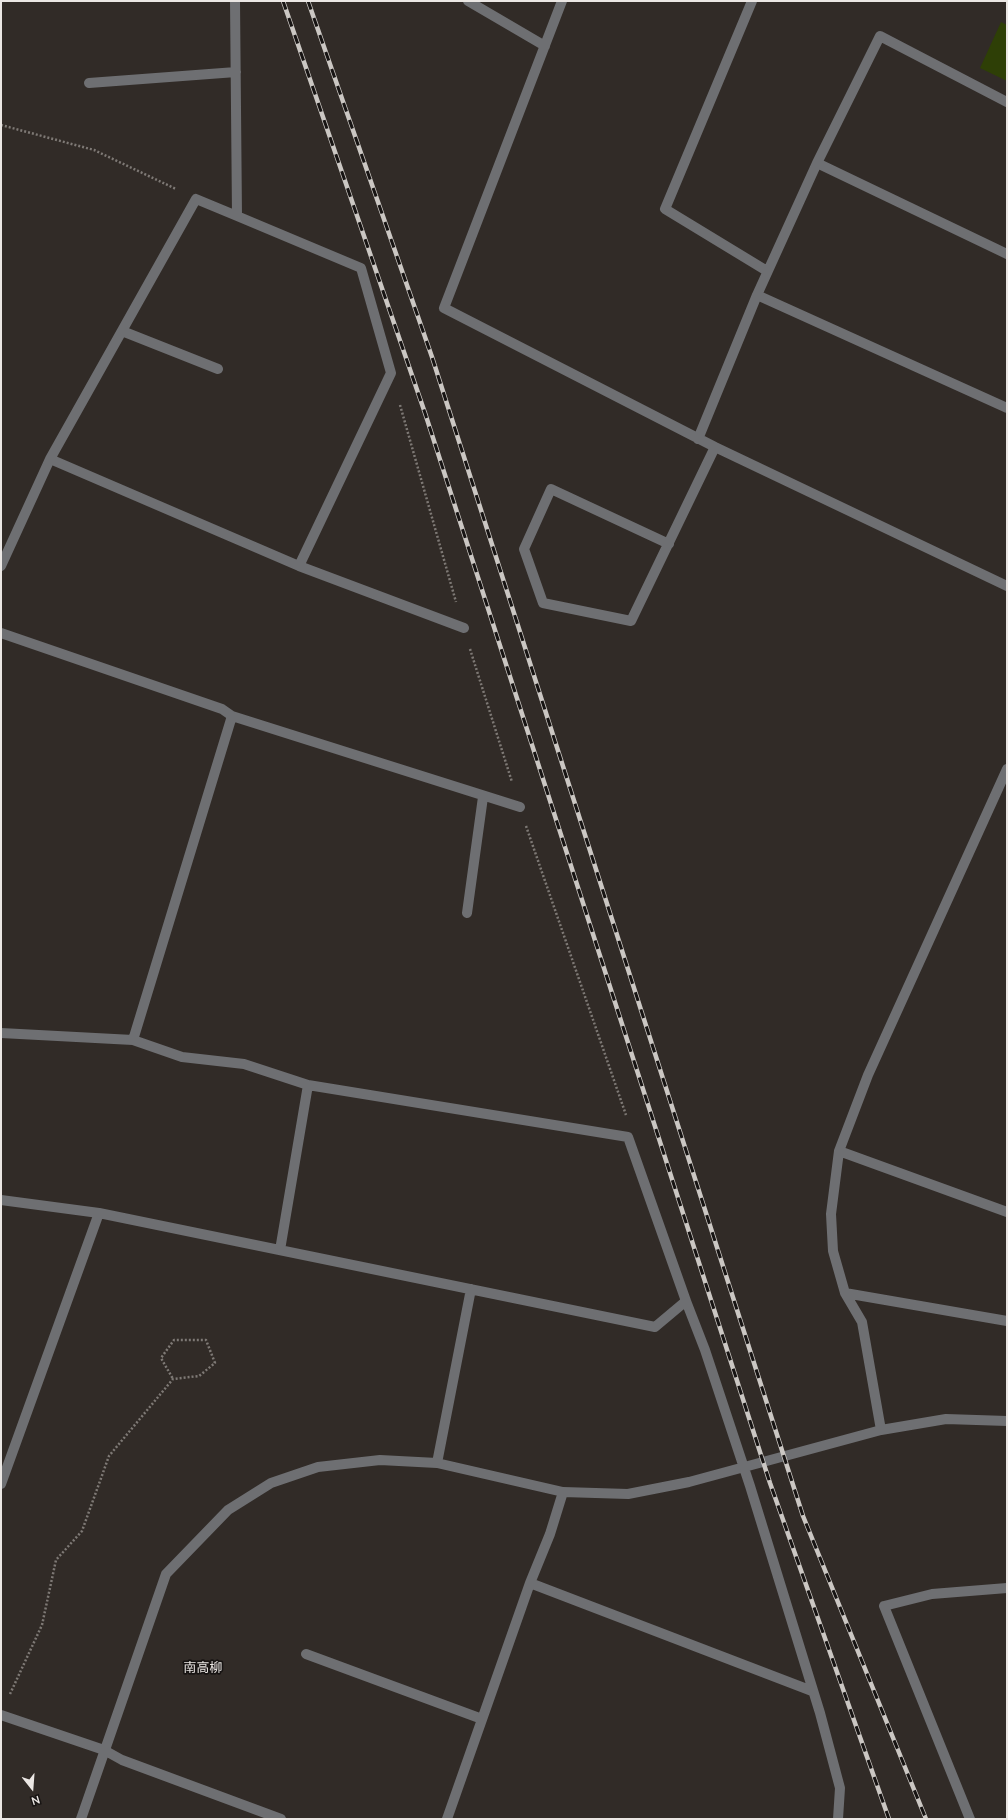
<!DOCTYPE html>
<meta charset="utf-8">
<style>
body{margin:0}
#map{position:relative;width:1008px;height:1820px;overflow:hidden;background:#312b27;font-family:"Nunito Sans",sans-serif}
canvas{display:block}
.frame{position:absolute;inset:0;border:2px solid #ebe7e4;pointer-events:none}
.north{position:absolute;left:12px;top:1768px;width:40px;height:40px;-webkit-text-stroke:3px #171413;paint-order:stroke;rotate:163deg;font-size:11px;font-weight:700;line-height:16px;text-align:center;color:#ebe7e4}
.north::after{content:'';display:block;margin:auto;width:14px;height:18px;background:#ebe7e4;clip-path:polygon(50% 0,100% 100%,50% 72%,0 100%)}
</style>
<div id="map">
<canvas width="1008" height="1820"></canvas>
<div class="frame"></div>
<div class="north">N</div>
</div>
<script>
const ctx = document.querySelector('canvas').getContext('2d');
ctx.lineJoin = 'round';
function fillPath(path, color) { ctx.fillStyle = color; ctx.fill(path, 'evenodd'); }
function trace(path, color, width, dash) { ctx.strokeStyle = color; ctx.lineWidth = width; ctx.lineCap = dash ? 'butt' : 'round'; ctx.setLineDash(dash || []); ctx.stroke(path); }
function write(font, color, halo, rows, align = 'center') {
  ctx.font = font + ' "Nunito Sans","Noto Sans JP",sans-serif'; ctx.lineWidth = 3.5; ctx.setLineDash([]); ctx.textBaseline = 'middle'; ctx.strokeStyle = halo; ctx.fillStyle = color; for (const [text, x, y, turn = 0] of rows) {
    ctx.save(); ctx.translate(x, y); ctx.rotate((+turn || 0) * Math.PI / 180); ctx.textAlign = isNaN(turn) ? turn : align; if (halo) ctx.strokeText(text, 0, 0); ctx.fillText(text, 0, 0); ctx.restore();
  }
}
fillPath(new Path2D(`
 M1001 22 1007 25V81L980 68Z`), '#2e3f06');
trace(new Path2D(`
 M1 125 94 150 176 189
 M400 405 456 602
 M470 649 512 782
 M526 826 626 1115
 M10 1694 42 1625 56 1560 82 1531 109 1456 173 1379 199 1376 215 1363 206 1340H174L161 1358 173 1379`), '#7e7975', 2.5, [2, 2]);
trace(new Path2D(`
 M468 1 545 46
 M562 1 444 308 715 447 1007 586
 M752 1 665 209 767 271
 M89 83 236 72
 M817 163 880 36 1007 102
 M237 216 361 268 391 373 299 566
 M1007 254 817 163 757 295 1007 408
 M122 331 218 369
 M698 439 757 295
 M50 459 299 566 464 628
 M669 544 551 489 524 549 543 603 631 621 715 447
 M1 566 50 459 196 199 237 216 235 1
 M1 633 222 709 232 716 520 807
 M467 913 483 797
 M1 1033 133 1040 182 1057 244 1064 308 1085 628 1137 686 1301 655 1327 99 1213 1 1200
 M133 1040 232 716
 M839 1151 1007 1212
 M280 1250 308 1085
 M845 1293 1007 1321
 M686 1301 705 1350 750 1486 820 1713 840 1788 838 1819
 M881 1430 862 1322 845 1293 833 1251 831 1214 839 1151 868 1075 1007 769
 M437 1463 471 1289
 M1 1484 99 1213
 M530 1583 812 1691
 M306 1654 482 1719
 M1 1715 104 1750 122 1760 281 1819
 M81 1819 166 1574 228 1510 271 1483 318 1467 380 1460 437 1463 563 1492 628 1494 689 1482 881 1430 946 1419 1007 1421
 M447 1819 530 1583 550 1534 563 1492
 M970 1819 884 1606 932 1594 1007 1588`), '#6e6f72', 10);
const rail = new Path2D(`
 M283 1 425 413 770 1483 889 1819
 M308 1 432 357 803 1516 926 1819`);
trace(rail, '#cbc7c3', 4.5);
trace(rail, '#171413', 3, [9]);
write('13px', '#ebe7e4', '#171413', [
 ["南高柳",203,1669]
]);
</script>
